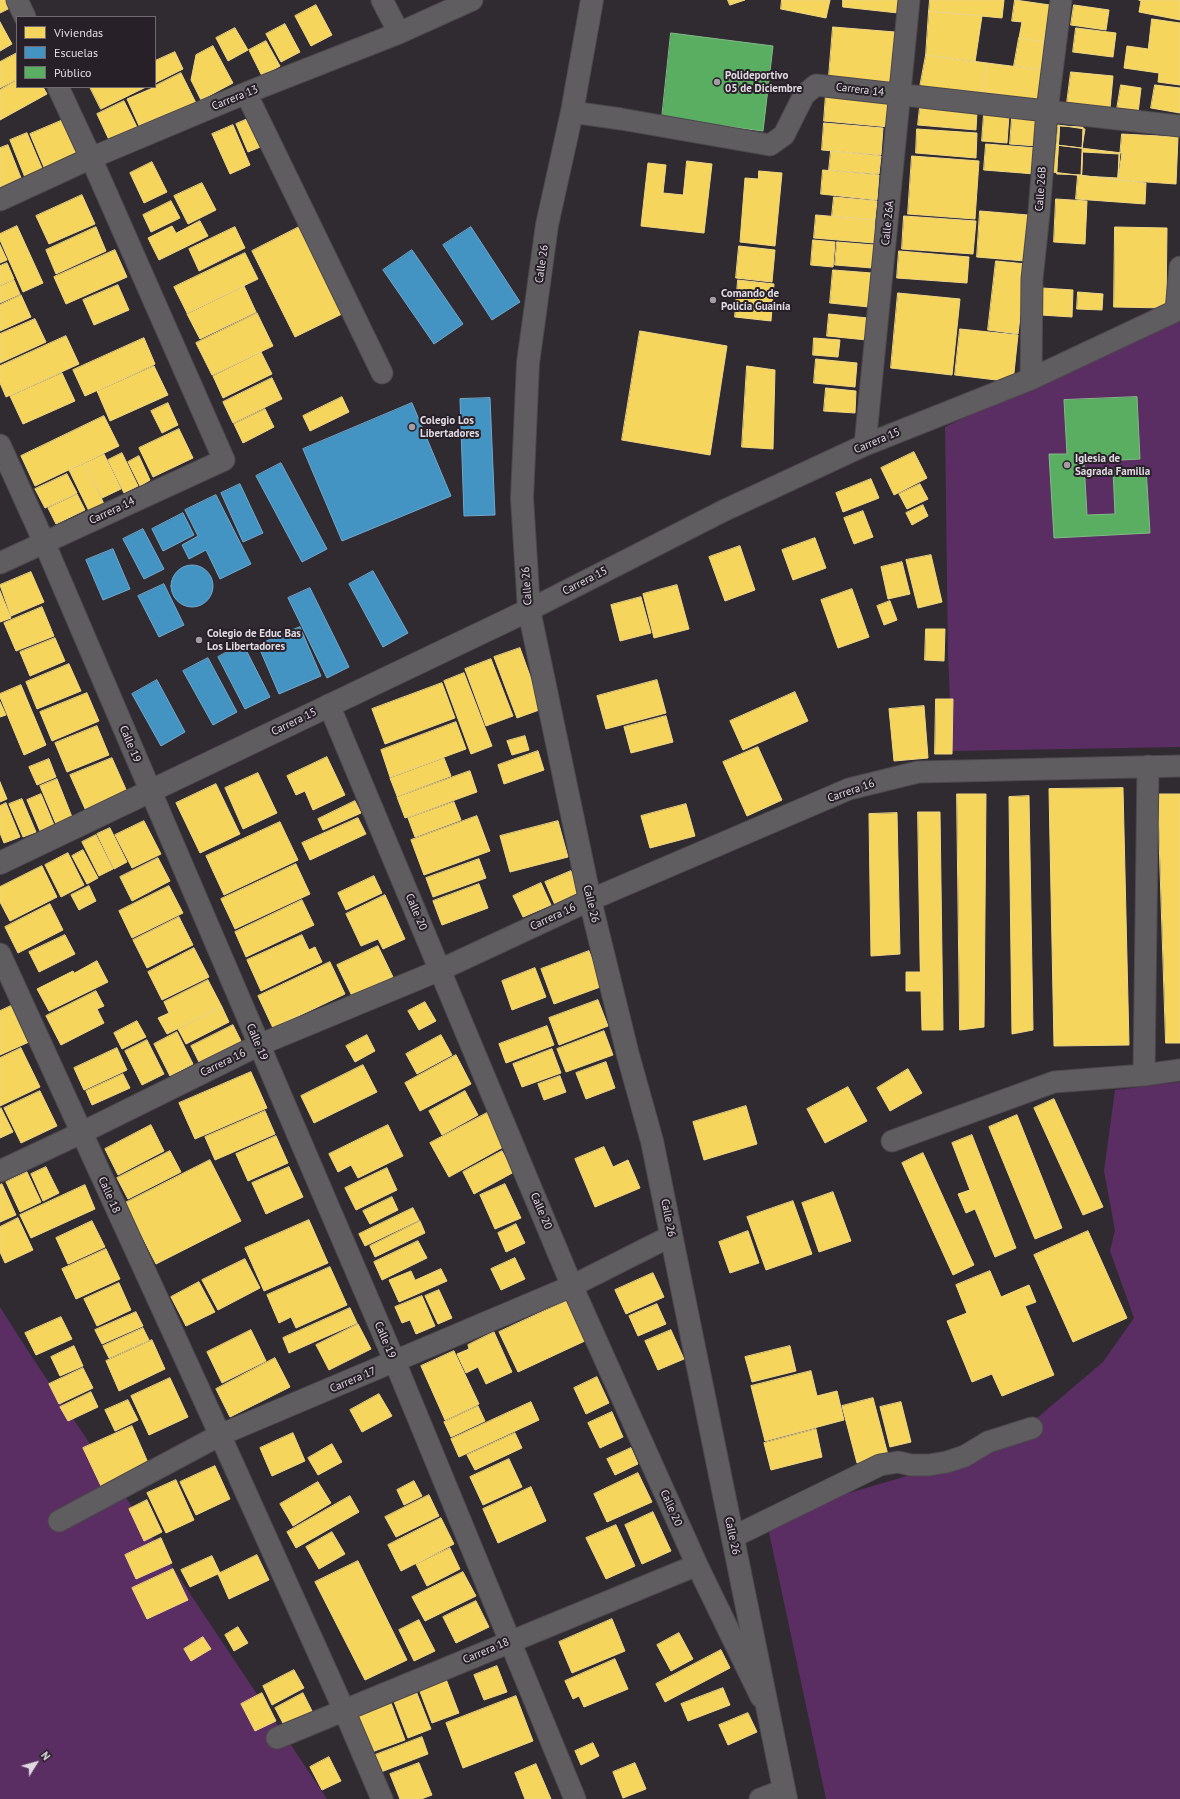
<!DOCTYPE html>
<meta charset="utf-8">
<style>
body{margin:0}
#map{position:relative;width:1180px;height:1799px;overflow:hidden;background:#302b31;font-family:"PT Sans",sans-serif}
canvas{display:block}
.legend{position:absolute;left:16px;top:16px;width:140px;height:72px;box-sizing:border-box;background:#282029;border:1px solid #726a73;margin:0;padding:5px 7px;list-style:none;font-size:12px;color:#e0dae1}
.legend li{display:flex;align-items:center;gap:8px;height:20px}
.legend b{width:20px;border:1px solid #726a73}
.north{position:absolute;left:16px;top:1743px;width:40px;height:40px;-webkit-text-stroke:3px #282029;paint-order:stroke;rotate:53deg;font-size:11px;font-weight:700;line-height:16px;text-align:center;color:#e0dae1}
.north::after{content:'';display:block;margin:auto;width:14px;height:18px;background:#e0dae1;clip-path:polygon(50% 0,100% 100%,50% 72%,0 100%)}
</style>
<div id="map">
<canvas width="1180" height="1799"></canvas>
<ul class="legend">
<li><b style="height:11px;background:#f6d55c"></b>Viviendas</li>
<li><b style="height:11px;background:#4393c3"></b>Escuelas</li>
<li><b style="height:11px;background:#5aae61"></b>Público</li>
</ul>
<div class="north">N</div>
</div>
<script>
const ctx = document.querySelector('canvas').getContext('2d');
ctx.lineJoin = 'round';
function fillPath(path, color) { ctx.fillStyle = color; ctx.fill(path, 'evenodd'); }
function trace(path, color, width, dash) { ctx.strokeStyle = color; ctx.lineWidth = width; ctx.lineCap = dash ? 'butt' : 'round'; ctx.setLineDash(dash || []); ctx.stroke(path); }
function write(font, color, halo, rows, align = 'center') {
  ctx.font = font + ' "PT Sans",sans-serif'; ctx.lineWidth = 4; ctx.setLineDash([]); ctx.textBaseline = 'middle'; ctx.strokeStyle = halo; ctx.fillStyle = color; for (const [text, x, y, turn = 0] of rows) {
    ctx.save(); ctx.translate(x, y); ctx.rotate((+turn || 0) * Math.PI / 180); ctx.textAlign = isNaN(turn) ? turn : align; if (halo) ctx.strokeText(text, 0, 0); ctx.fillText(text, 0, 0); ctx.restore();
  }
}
fillPath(new Path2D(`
 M1180 315V747L952 751 948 652 945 427Z
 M1180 1082V1799H826L764 1509 832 1498 917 1473 1011 1440 1103 1362 1134 1318 1110 1251 1115 1230 1104 1171 1115 1090Z
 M0 1307 28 1351 327 1799H0Z`), '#5a2e62');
const homes = new Path2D(`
 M0 0H8L12 7 0 13Z
 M728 0H745L730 5Z
 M782 0H830L826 18 781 9Z
 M843 0H899L898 13 843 7Z
 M930 0H1004L1002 18 929 11Z
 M1015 0 1050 5 1044 42 1019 38 1022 22 1012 21Z
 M1139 0H1180V20L1139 12 1141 1Z
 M316 5 332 35 311 46 295 16Z
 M1074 5 1109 10 1106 30 1071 25Z
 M929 11 982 16 975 62 926 55Z
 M1152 19 1180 23V85L1158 82 1159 73 1124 68 1127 46 1148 49Z
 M0 22 12 44 0 51Z
 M285 24 300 52 281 62 266 34Z
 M833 27 895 32 890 82 829 76Z
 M235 28 248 50 228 61 216 38Z
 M1076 28 1116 33 1113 57 1073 52Z
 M1019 38 1044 42 1042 70 1014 66Z
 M266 41 280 66 262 76 249 50Z
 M213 46 233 83 201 100 191 80 196 55Z
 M175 52 183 69 155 83V61Z
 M17 53V79L0 88V62Z
 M926 55 987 63 983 93 920 87Z
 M987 63 1042 70 1039 100 983 93Z
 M1071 72 1113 76 1110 108 1067 103Z
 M181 73 196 103 141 130 127 99 155 87V86Z
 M17 80V87H43L47 94 0 120V90Z
 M1121 85 1141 88 1138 113 1117 109Z
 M1155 85 1180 88V113L1151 108Z
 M90 87H146L101 109Z
 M826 94 891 100 889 127 824 121Z
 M124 101 138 129 110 142 97 114Z
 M920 107 977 112 976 130 918 125Z
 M984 114 1009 115 1007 143 982 141Z
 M250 118 263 146 248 152 236 124Z
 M1012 118 1039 120 1037 146 1010 144Z
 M63 120 79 158 46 172 30 134Z
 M824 123 883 128 881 155 822 150Z
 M233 125 250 165 230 174 212 134Z
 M1058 125 1085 129 1082 148 1056 145Z
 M1060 126 1083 127 1081 175 1057 174Z
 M917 129 977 133 976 158 916 153Z
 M27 133 44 173 26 180 10 140Z
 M1122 134 1178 137 1176 184 1118 180Z
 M986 144 1037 148 1035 174 984 170Z
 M8 145 23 183 0 193V148Z
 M1056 145 1122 153 1118 180 1052 172Z
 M831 151 881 156 879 174 829 170Z
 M1083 152 1119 154 1118 178 1082 176Z
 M912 156 979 161 975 219 908 214Z
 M687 161 712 164 704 233 641 226 648 163 666 165 663 193 683 195Z
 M152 162 167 192 144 203 130 173Z
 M823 170 879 175 877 200 821 194Z
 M759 171 782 173 775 246 740 242 745 178 758 179Z
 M1078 175 1146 183 1145 204 1076 199Z
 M202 183 216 210 188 224 174 196Z
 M82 195 95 224 49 244 36 216Z
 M834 197 877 201 875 220 832 216Z
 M1056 199 1087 201 1085 244 1054 242Z
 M171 201 180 218 151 232 143 215Z
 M980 211 1028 215 1025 261 977 257Z
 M816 215 875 220 874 243 814 238Z
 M904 216 976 221 973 254 902 249Z
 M200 221 208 236 159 260 148 238 172 226 176 233Z
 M303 225 346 312 295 337 252 251Z
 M17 226 43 283 23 292 0 240V234Z
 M96 227 106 251 56 274 46 250Z
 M235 227 245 248 199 271 189 249Z
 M1115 227 1167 228 1166 308 1114 307Z
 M813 240 835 242 833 267 811 265Z
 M837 242 874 245 872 268 835 265Z
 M0 245 7 260 0 263Z
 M739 246 775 250 772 282 736 278Z
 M115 250 127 277 66 304 54 277Z
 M899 251 969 257 967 283 897 278Z
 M245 253 258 279 187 313 174 287Z
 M996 261 1026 264 1018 334 988 330Z
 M7 263 14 279 0 285V266Z
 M833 270 872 273 869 307 830 303Z
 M14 280 20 294 0 303V286Z
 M738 280 774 284 771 321 735 317Z
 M118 285 129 310 94 325 83 300Z
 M244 286 256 312 200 339 187 314Z
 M1042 288 1073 290 1072 317 1041 315Z
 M1078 292 1103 294 1102 310 1077 309Z
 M898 293 960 299 952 375 891 368Z
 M21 295 31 317 0 331V305Z
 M257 313 273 346 212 375 196 343Z
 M829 314 868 318 867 340 827 336Z
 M35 319 46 342 0 363V334Z
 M960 329 1018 335 1013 382 955 375Z
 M640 331 727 346 710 455 622 440Z
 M66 336 79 364 6 397 0 383V366Z
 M144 338 155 364 85 396 73 370Z
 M814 338 840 340 838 357 813 355Z
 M261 352 272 374 223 398 213 376Z
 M816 359 857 363 855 387 814 383Z
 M154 366 168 395 110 421 97 391Z
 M747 366 775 370 773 449 742 447Z
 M62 373 75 401 23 424 10 396Z
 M272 378 282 399 233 423 223 402Z
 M826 388 856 391 855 413 824 411Z
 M342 397 349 412 310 431 303 416Z
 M168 403 178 425 162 433 151 411Z
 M265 409 274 427 243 443 234 424Z
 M104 416 119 446 35 486 21 456Z
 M179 429 193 458 153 477 139 448Z
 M914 452 927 478 894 495 881 468Z
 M122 453 138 486 124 493 108 460Z
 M104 454 121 489 102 498 85 463Z
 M139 456 150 480 140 486 128 462Z
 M85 463 104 504 89 511 69 470Z
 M67 474 77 493 45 508 35 489Z
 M871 479 879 498 843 512 836 493Z
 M920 484 928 499 907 509 899 494Z
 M77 494 85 510 56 524 48 508Z
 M923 505 928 516 912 525 906 513Z
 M863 511 873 537 854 544 844 518Z
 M815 538 826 568 793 580 782 550Z
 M740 546 755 590 725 601 709 557Z
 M931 555 942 602 918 608 906 560Z
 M902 562 910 594 888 599 881 567Z
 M31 572 44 602 11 616 0 585Z
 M677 585 689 629 654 638 643 594Z
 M852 589 869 637 838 648 821 600Z
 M0 591 11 618 0 622Z
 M641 597 651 633 620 641 611 605Z
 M890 601 897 620 884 625 877 606Z
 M42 607 54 636 16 651 4 623Z
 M926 629H945L944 661 925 660Z
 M55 638 65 661 30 676 20 652Z
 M520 648 542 709 517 718 494 657Z
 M491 659 513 716 486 726 465 669Z
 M69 664 81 691 37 709 26 682Z
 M464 673 492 746 471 754 444 681Z
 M657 680 666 713 606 729 597 696Z
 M442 683 455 718 385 744 372 709Z
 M21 685 46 745 24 755 0 697V694Z
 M795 692 808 721 743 750 730 721Z
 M87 693 99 721 52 741 40 712Z
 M936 699H953L952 754H935Z
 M0 702 6 715 0 717Z
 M924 706 928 758 894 761 889 709Z
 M666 716 673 742 631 753 624 727Z
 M456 722 466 749 390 777 381 750Z
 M97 726 109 755 67 772 55 743Z
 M525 736 529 750 512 755 507 741Z
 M758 747 782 800 747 816 723 762Z
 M538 751 544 770 504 784 498 765Z
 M327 757 345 795 313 810 305 791 296 795 287 776Z
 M112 758 128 794 86 811 70 775Z
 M444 758 451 776 397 796 390 778Z
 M49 759 56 777 37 785 29 767Z
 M470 771 477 792 405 818 397 797Z
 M258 773 277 813 243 829 225 788Z
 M57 779 72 817 56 824 40 786Z
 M0 782 7 799 0 802Z
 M216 784 240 834 200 853 176 803Z
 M1123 788 1129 1045 1054 1046 1049 789Z
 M41 794 54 825 40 831 27 800Z
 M957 794H986L984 1027 960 1030Z
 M1158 794H1180V1043H1166Z
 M1029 796 1033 1030 1012 1034 1009 797Z
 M22 799 36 832 23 837 9 804Z
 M355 801 361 813 323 830 318 819Z
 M454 802 461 820 415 837 408 818Z
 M6 803 20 837 4 843 0 833V806Z
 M686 804 695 836 650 848 641 816Z
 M918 812H940L943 1030H922L921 991H906V972H920Z
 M897 813 900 954 871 956 869 814Z
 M477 816 490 851 424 875 411 840Z
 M358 818 366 834 310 860 302 843Z
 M144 821 161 854 132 868 115 835Z
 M558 821 568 857 510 872 500 836Z
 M280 822 298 860 224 895 206 856Z
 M110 828 127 862 114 869 97 834Z
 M96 835 113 869 99 876 82 842Z
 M83 850 98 878 87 884 72 856Z
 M68 853 84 885 61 897 45 865Z
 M158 858 170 881 132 901 120 877Z
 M479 859 486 878 433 897 426 878Z
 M296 864 310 894 235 929 221 899Z
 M42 866 57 897 10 921 0 902V887Z
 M571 871 580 894 555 905 545 882Z
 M374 876 382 893 346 910 338 893Z
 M541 883 551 905 523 917 513 896Z
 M479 884 488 908 442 925 433 901Z
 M89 886 96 901 79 910 71 895Z
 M169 886 183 913 132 938 119 911Z
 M385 895 405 939 383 949 378 939 361 946 346 914Z
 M302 900 314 925 246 957 235 932Z
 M50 904 63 930 18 953 5 927Z
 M179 917 193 945 147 968 133 940Z
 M65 935 75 954 39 972 29 952Z
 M302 935 309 950 315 947 322 962 261 991 247 960Z
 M378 946 393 977 352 996 337 965Z
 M194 948 209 977 162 1000 148 972Z
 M589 951 603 986 554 1004 541 969Z
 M97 961 108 982 49 1011 37 989 73 971 74 973Z
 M330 962 345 994 273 1028 258 996Z
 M535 968 546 997 512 1010 502 981Z
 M208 980 222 1007 167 1034 158 1018 169 1013 164 1002Z
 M96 991 104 1006 97 1009 104 1023 61 1045 46 1016Z
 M598 1000 608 1026 559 1045 549 1018Z
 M425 1002 436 1021 419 1030 408 1011Z
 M11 1006 29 1042 0 1055V1011Z
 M222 1007 229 1022 186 1044 178 1029Z
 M137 1021 146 1037 122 1049 114 1033Z
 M233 1025 241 1041 199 1062 191 1046Z
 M547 1026 554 1045 506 1063 499 1044Z
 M604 1031 613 1055 566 1072 557 1049Z
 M177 1032 193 1064 170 1076 154 1044Z
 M367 1035 375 1051 355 1062 346 1046Z
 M441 1035 452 1055 417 1074 406 1054Z
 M147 1040 164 1074 142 1085 125 1051Z
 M21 1048 40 1087 0 1106V1058Z
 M117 1048 127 1070 84 1090 74 1068Z
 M552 1049 561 1073 522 1087 513 1064Z
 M456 1055 471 1084 420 1111 405 1083Z
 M606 1062 615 1088 586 1099 576 1073Z
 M363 1065 377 1092 314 1123 301 1096Z
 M908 1069 922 1093 890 1111 877 1088Z
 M251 1072 267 1108 195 1139 179 1103Z
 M123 1074 130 1088 92 1105 86 1091Z
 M560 1076 566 1092 544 1100 538 1084Z
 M848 1087 867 1121 825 1143 807 1109Z
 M40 1091 57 1126 21 1143 4 1108Z
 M465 1091 478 1115 442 1135 429 1111Z
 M1054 1099 1103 1207 1083 1215 1034 1108Z
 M746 1106 757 1144 704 1160 693 1122Z
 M1 1108 13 1132 0 1138V1109Z
 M265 1111 275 1134 215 1160 205 1137Z
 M487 1113 505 1146 449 1177 430 1143Z
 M1017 1115 1062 1228 1035 1239 989 1127Z
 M151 1125 164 1151 118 1175 105 1149Z
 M388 1125 403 1156 358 1178 351 1165 338 1172 329 1154Z
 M972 1135 1016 1248 995 1257 975 1209 966 1213 958 1194 970 1190 952 1143Z
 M276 1136 288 1163 248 1181 236 1154Z
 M604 1147 613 1167 628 1160 640 1188 595 1207 575 1159Z
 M170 1151 181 1172 128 1199 117 1178Z
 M502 1151 514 1172 474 1194 463 1172Z
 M923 1153 974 1265 953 1275 902 1163Z
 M210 1160 241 1221 156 1264 125 1203Z
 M46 1167 59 1193 43 1201 31 1174Z
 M289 1167 303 1197 266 1214 252 1183Z
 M387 1168 397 1190 356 1210 345 1188Z
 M27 1172 41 1202 20 1212 6 1182Z
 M2 1184 16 1215 0 1222V1185Z
 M505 1184 521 1218 495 1229 480 1195Z
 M85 1185 95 1209 31 1238 20 1215Z
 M833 1192 851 1241 819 1252 802 1203Z
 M392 1197 398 1210 370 1224 363 1211Z
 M793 1201 812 1254 766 1270 747 1217Z
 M413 1208 419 1220 365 1246 359 1234Z
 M18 1218 33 1250 5 1263 0 1252V1227Z
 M309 1220 328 1263 264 1291 245 1248Z
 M92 1221 105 1247 68 1264 56 1238Z
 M420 1221 425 1233 375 1257 370 1246Z
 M516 1224 525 1243 506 1252 498 1233Z
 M748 1231 759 1263 730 1273 719 1242Z
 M1088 1231 1127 1318 1073 1342 1034 1255Z
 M418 1241 427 1258 382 1280 374 1262Z
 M106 1249 120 1279 76 1299 62 1269Z
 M515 1258 525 1279 501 1290 491 1269Z
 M245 1259 260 1288 218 1310 202 1280Z
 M330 1267 347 1305 296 1328 291 1317 279 1323 267 1295Z
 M441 1269 447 1281 399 1302 389 1280 411 1271 415 1280Z
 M990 1271 1001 1297 1029 1285 1036 1302 1025 1306 1054 1375 1002 1396 992 1374 972 1382 947 1321 967 1313 956 1285Z
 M653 1273 664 1297 626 1314 615 1290Z
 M199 1282 215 1312 186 1326 171 1297Z
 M119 1283 131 1310 97 1326 84 1299Z
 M439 1290 452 1318 438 1324 425 1296Z
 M422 1296 435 1326 416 1334 410 1320 402 1323 395 1307Z
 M568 1300 587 1340 518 1372 499 1332Z
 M657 1304 666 1324 638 1336 629 1316Z
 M350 1308 357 1323 289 1353 283 1338Z
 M136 1312 143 1326 102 1344 95 1330Z
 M61 1317 72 1339 36 1355 25 1333Z
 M358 1324 371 1349 329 1370 316 1345Z
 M143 1328 149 1340 109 1358 103 1346Z
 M251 1330 266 1361 222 1383 207 1352Z
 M671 1330 684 1359 658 1370 645 1341Z
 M494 1332 512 1372 486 1384 478 1367 466 1373 457 1354 469 1349 468 1345Z
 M152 1340 165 1369 119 1391 106 1361Z
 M74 1346 83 1366 60 1376 51 1357Z
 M790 1346 796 1371 752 1382 745 1357Z
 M454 1351 479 1404 445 1420 421 1366Z
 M275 1358 290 1387 230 1417 216 1389Z
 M83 1368 93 1388 59 1404 49 1384Z
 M811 1371 817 1396 837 1391 844 1420 765 1441 751 1386Z
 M597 1377 609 1403 586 1414 574 1388Z
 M170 1378 188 1417 149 1435 131 1396Z
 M91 1392 98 1407 68 1421 60 1407Z
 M379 1394 392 1416 362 1432 350 1410Z
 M873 1398 888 1455 857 1463 842 1406Z
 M128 1400 138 1420 115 1431 105 1410Z
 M531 1402 539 1420 459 1457 451 1439Z
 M901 1402 911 1442 890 1447 880 1407Z
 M478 1406 485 1421 451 1437 444 1422Z
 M612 1412 623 1437 600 1448 588 1423Z
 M132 1426 149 1465 101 1486 83 1448Z
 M816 1429 822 1457 771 1470 764 1443Z
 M293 1433 305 1461 272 1476 260 1448Z
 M515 1433 522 1448 475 1470 467 1455Z
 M332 1444 342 1462 318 1475 308 1458Z
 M631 1448 638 1464 615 1475 607 1459Z
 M509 1459 522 1487 483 1505 470 1477Z
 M215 1466 230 1499 196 1515 180 1482Z
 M638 1473 652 1502 607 1522 594 1494Z
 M176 1480 194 1520 166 1533 147 1493Z
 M414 1481 422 1496 404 1505 397 1490Z
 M318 1482 331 1503 293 1526 280 1504Z
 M531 1487 546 1521 498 1543 483 1509Z
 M429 1495 439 1516 396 1537 385 1517Z
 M350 1496 359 1512 296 1548 287 1532Z
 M147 1500 162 1532 144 1541 129 1509Z
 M653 1512 671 1551 642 1564 625 1525Z
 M441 1518 454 1544 401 1571 388 1545Z
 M616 1525 635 1566 606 1579 586 1538Z
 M332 1532 345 1554 319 1569 306 1547Z
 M161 1538 172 1563 136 1579 125 1555Z
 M450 1548 460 1569 427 1586 416 1564Z
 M257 1555 269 1580 229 1599 218 1574Z
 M212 1556 220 1573 190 1587 181 1570Z
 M358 1561 407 1660 365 1680 315 1582Z
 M173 1569 188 1600 147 1619 132 1588Z
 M463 1572 476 1596 425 1621 412 1597Z
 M476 1601 489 1627 456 1643 443 1617Z
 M612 1619 625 1651 572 1673 559 1642Z
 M419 1620 435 1651 414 1661 399 1630Z
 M238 1627 248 1643 234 1651 225 1635Z
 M679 1633 693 1659 671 1671 657 1645Z
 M203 1637 211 1649 191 1661 184 1649Z
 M721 1650 730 1668 665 1702 656 1684Z
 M615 1659 628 1689 584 1707 579 1696 573 1699 565 1681Z
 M497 1666 507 1692 484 1700 474 1675Z
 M294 1670 304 1688 272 1705 263 1686Z
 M446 1679 459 1713 432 1723 419 1689Z
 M723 1688 730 1705 688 1721 681 1704Z
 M416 1691 431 1729 408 1738 393 1699Z
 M262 1693 276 1721 255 1731 241 1704Z
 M303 1693 312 1711 284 1725 275 1708Z
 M516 1696 533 1741 463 1768 446 1723Z
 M391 1703 405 1740 372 1752 358 1715Z
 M748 1713 757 1732 728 1745 719 1725Z
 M422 1737 428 1754 381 1772 375 1755Z
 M593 1743 599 1756 581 1765 575 1751Z
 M329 1757 341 1781 322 1790 310 1767Z
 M419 1763 432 1795 421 1799H400L390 1774Z
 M635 1763 646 1789 623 1798 613 1772Z
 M536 1764 551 1799H525L515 1773Z`);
fillPath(homes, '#f6d55c');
trace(homes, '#efd684', 1);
const schools = new Path2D(`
 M471 227 520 302 492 320 443 245Z
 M412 250 463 324 434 344 383 270Z
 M490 398 495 515 464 516 460 399Z
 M412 403 451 496 342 541 303 449Z
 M281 463 327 549 302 562 256 476Z
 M240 484 263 533 243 542 221 493Z
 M216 495 251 564 220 579 206 550 189 559 182 545 198 536 185 510Z
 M183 513 194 535 163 551 152 529Z
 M143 529 164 569 144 579 123 539Z
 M113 549 130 589 103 600 86 560Z
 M171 586a21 21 0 1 1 42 0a21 21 0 1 1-42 0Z
 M373 571 408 633 383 647 349 584Z
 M164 584 184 625 159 637 138 596Z
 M310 588 349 667 327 678 288 598Z
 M300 627 321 676 279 694 258 645Z
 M243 644 270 697 245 709 218 657Z
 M208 658 237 712 213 725 183 671Z
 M157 680 185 732 161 746 132 694Z`);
fillPath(schools, '#4393c3');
trace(schools, '#72a8cc', 1);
const public = new Path2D(`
 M671 33 773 46 763 131 662 118Z
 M1137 397 1140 459 1084 462 1087 515 1115 514 1113 470 1146 468 1150 533 1054 538 1049 454H1067L1064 400Z`);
fillPath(public, '#5aae61');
trace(public, '#82bb87', 1);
const minor = new Path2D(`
 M17 0 25 17
 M382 0 399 33
 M246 93 382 373
 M572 112 621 119 770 145 784 135 804 95 816 85 1180 126
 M0 200 91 158 246 93 399 33 472 0
 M1176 311 1180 267
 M1031 379 1032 279 1039 213 1047 111 1061 0
 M0 445 44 542 395 1362 575 1799
 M865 445 909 0
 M0 563 224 460 91 158 58 87
 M529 610 723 511 865 445 1031 379 1180 309
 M329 705 572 1286 697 1565 761 1697
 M0 954 220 1435 344 1710 382 1799
 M1144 1075 1148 766
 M892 1141 1054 1082 1144 1075 1180 1070
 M0 1171 81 1133 259 1045 440 970 590 900 849 789 918 772 1180 766
 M59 1521 220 1435 572 1286 671 1236
 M733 1537 880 1465 898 1462 911 1465H929L947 1462 965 1456 988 1442 1032 1428
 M277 1738 697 1565
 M760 1799 784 1790`);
const tertiary = new Path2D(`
 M592 0 572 112 547 225 528 363 522 498 529 610 590 900 628 1055 652 1141 786 1799
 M0 863 529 610`);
trace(minor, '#4c484d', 23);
trace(tertiary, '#4c484d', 24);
trace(minor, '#605d61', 21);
trace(tertiary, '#605d61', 22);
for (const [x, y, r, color] of [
 [717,82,4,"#a29da3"],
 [713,300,4,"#a29da3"],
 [412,427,4,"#a29da3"],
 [1067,465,4,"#a29da3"],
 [199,640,4,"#a29da3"]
]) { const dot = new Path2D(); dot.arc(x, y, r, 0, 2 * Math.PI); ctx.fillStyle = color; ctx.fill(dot); trace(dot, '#282029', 1.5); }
write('bold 11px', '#e0dae1', '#282029', [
 ["Polideportivo",725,76],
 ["05 de Diciembre",725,89],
 ["Comando de",721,294],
 ["Policía Guainía",721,307],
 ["Colegio Los",420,421],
 ["Libertadores",420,434],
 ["Iglesia de",1075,459],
 ["Sagrada Familia",1075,472],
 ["Colegio de Educ Bas",207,634],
 ["Los Libertadores",207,647]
], 'left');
write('11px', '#e0dae1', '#282029', [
 ["Carrera 14",860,90,7],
 ["Carrera 13",235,98,-22],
 ["Calle 26B",1041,189,-86],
 ["Calle 26A",888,223,-84],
 ["Calle 26",542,264,-82],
 ["Carrera 15",877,441,-23],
 ["Carrera 14",112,511,-25],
 ["Carrera 15",585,581,-27],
 ["Calle 26",527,586,-94],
 ["Carrera 15",294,722,-26],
 ["Calle 19",130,744,67],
 ["Carrera 16",851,791,-19],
 ["Calle 26",591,904,77],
 ["Calle 20",416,912,67],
 ["Carrera 16",553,917,-25],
 ["Calle 19",257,1042,67],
 ["Carrera 16",223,1063,-26],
 ["Calle 18",109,1195,66],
 ["Calle 20",541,1211,67],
 ["Calle 26",668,1218,79],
 ["Calle 19",385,1340,67],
 ["Carrera 17",353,1380,-23],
 ["Calle 20",671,1508,66],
 ["Calle 26",732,1536,78],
 ["Carrera 18",486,1651,-23]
]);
</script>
